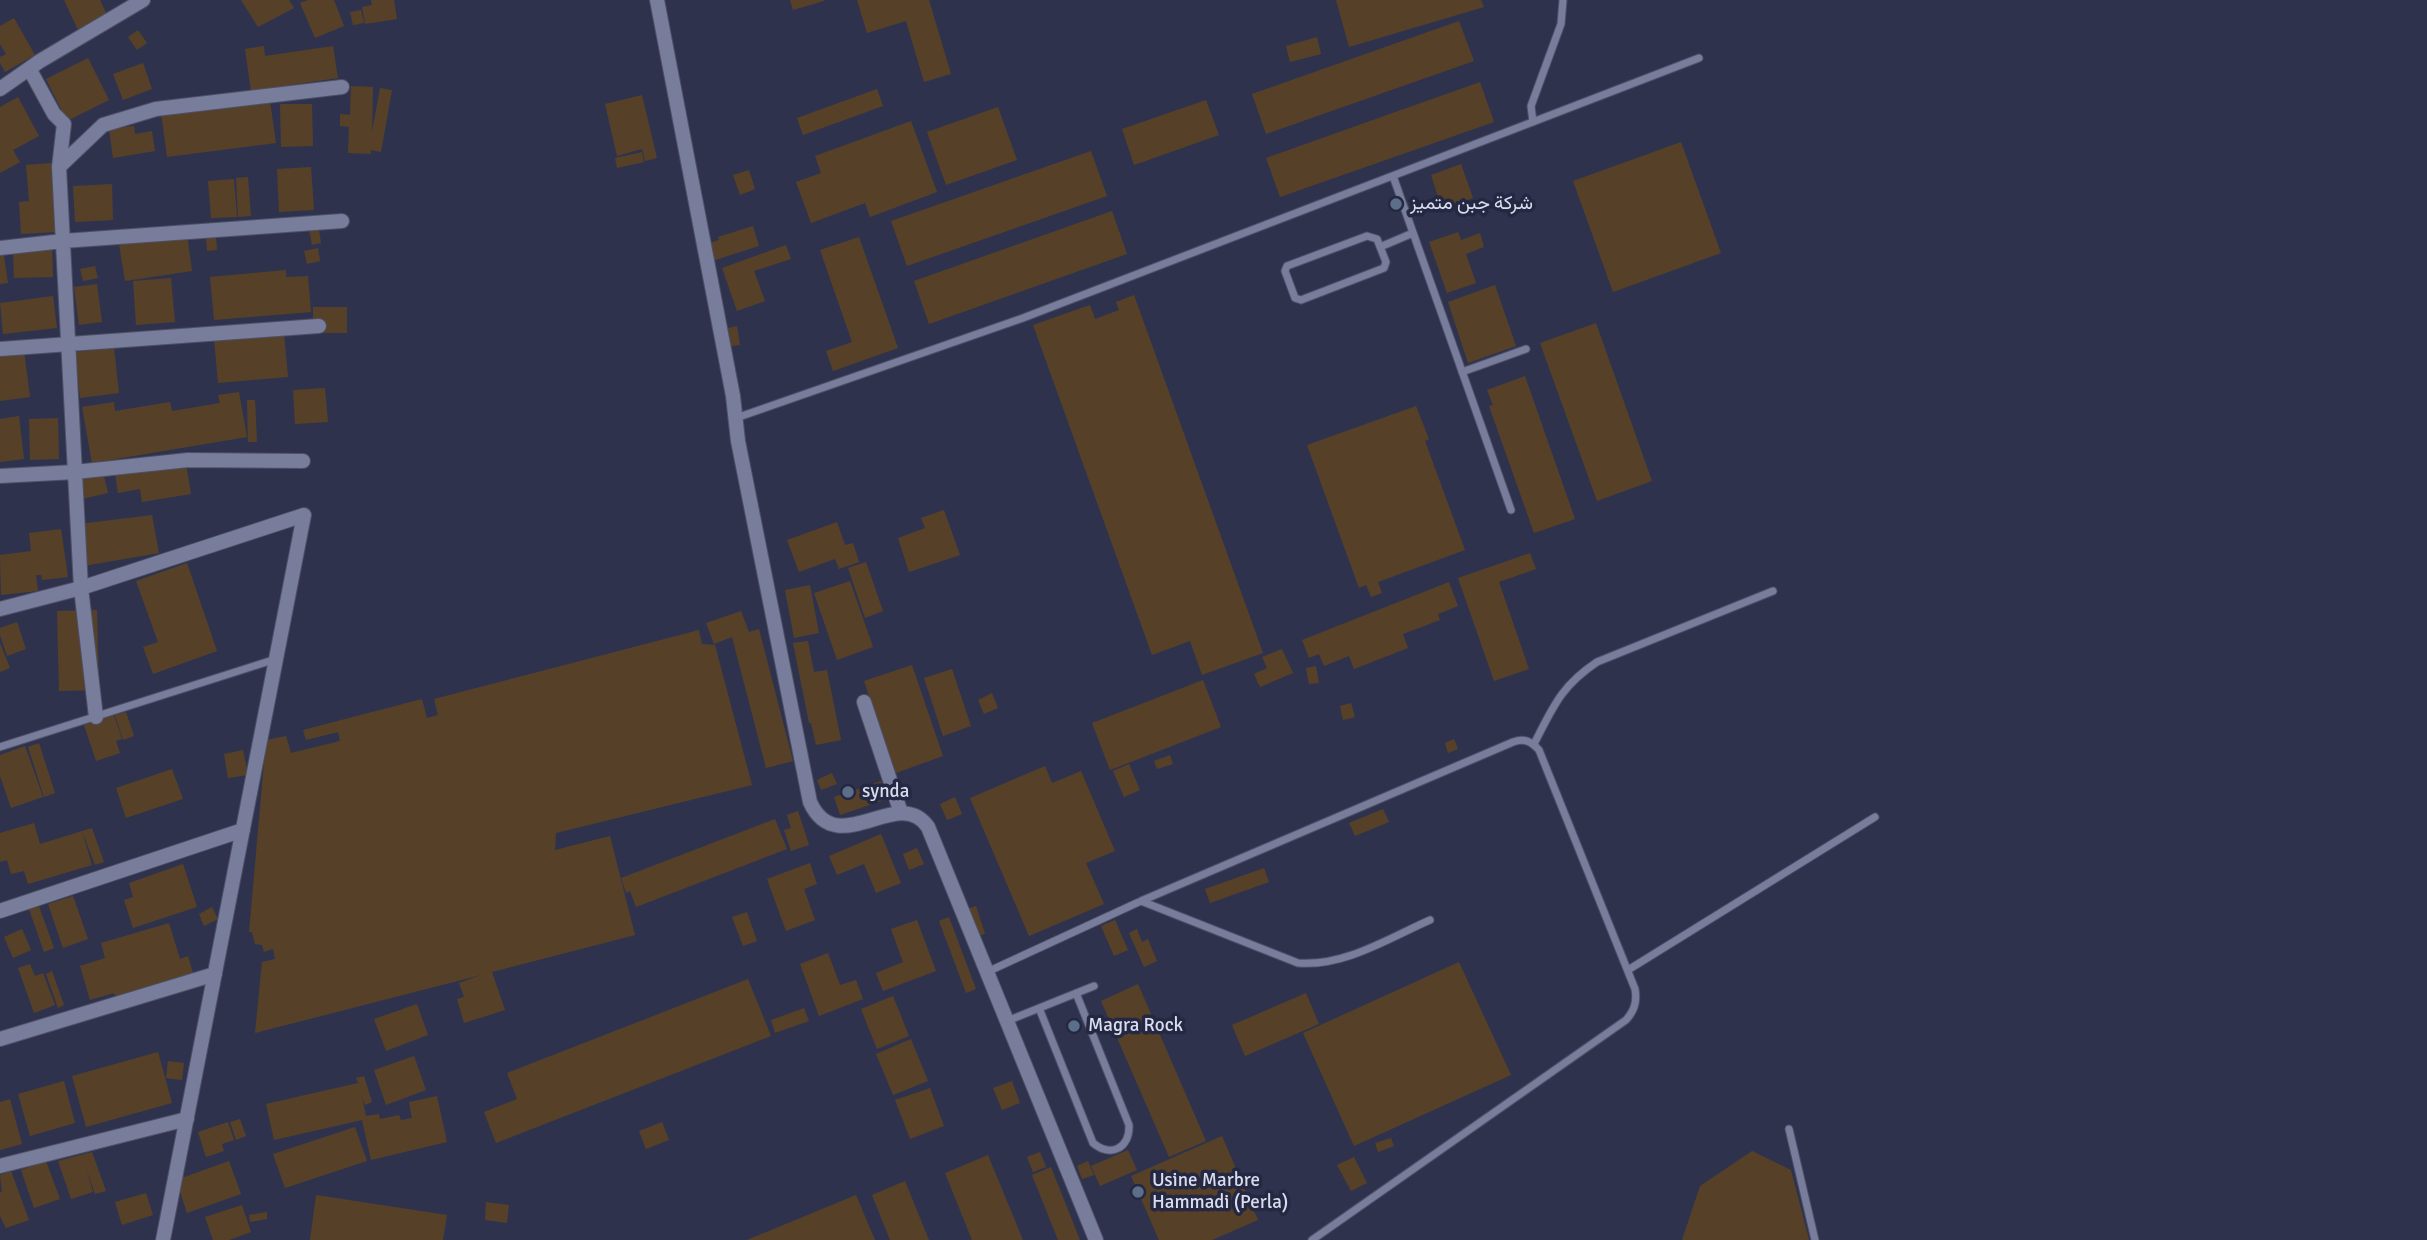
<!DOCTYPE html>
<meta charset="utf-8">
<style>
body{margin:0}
canvas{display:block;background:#2f324d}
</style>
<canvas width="2427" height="1240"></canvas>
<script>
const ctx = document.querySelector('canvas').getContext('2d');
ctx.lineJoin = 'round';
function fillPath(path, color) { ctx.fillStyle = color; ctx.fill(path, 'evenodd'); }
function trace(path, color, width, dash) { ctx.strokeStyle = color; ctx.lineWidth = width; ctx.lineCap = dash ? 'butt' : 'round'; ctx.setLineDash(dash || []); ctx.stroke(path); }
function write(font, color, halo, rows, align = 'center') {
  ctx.font = font + ' Signika,Vazirmatn,sans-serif'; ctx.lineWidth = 7; ctx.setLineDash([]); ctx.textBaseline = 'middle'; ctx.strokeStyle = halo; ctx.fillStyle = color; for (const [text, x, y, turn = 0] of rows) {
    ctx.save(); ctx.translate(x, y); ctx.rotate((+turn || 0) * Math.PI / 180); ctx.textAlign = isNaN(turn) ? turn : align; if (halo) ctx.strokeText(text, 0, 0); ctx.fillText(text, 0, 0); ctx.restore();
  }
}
fillPath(new Path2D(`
 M64 0H100L108 17 78 30Z
 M241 0H289L294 8 258 27Z
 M308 0H334L344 26 315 38 300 3Z
 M371 0H394L397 19 365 24 362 7 372 5Z
 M790 0H824V1L793 10Z
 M857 0H929L951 74 924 82 906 21 867 33Z
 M1336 0H1481L1484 7 1349 47Z
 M361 10 364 23 353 25 350 12Z
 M14 18 35 55 5 72 0 63V57L6 54 0 44V26Z
 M1459 21 1474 61 1266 134 1252 94Z
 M138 30 147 43 137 50 128 37Z
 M1317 37 1321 54 1290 62 1286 46Z
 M264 46 265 56 333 46 338 78 251 91 245 49Z
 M88 58 109 100 67 121 46 79Z
 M143 63 152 89 123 100 113 74Z
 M1480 82 1494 122 1280 197 1266 158Z
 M351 86 373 87 372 132 380 88 392 90 381 152 371 150V154L348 153 349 127 340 126V114L350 115Z
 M877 89 883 106 803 135 797 118Z
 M642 95 657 158 645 161 642 149 617 156 605 104Z
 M18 97 39 136 13 150 20 162 0 173V107Z
 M1206 100 1219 135 1134 165 1122 129Z
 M270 101 276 143 167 157 161 112Z
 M280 104H312L313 146 281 147Z
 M998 107 1017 160 946 185 927 132Z
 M911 121 937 192 870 217 865 203 811 223 796 182 821 173 815 156Z
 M134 126 135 134 152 131 155 151 113 158 109 129Z
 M1681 142 1721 253 1613 292 1573 181Z
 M1091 151 1107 196 907 266 891 221Z
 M642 152 644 162 617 168 615 158Z
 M51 163 56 232 21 234 19 202 29 201 26 165Z
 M1461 164 1473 198 1442 209 1431 175Z
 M311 167 314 210 279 212 277 169Z
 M749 170 755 189 740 195 733 175Z
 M248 177 251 216 238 217 236 178Z
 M234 179 237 217 211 218 208 181Z
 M112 184 113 220 75 222 73 186Z
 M1112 211 1127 254 929 324 914 281Z
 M318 223 321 243 312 245 308 224Z
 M753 226 759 246 709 262 704 245 719 240 718 237Z
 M1458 232 1461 240 1480 233 1484 247 1466 254 1476 283 1447 293 1429 242Z
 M187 234 192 271 125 281 119 244Z
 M216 236 217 250 207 251 206 237Z
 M859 237 898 348 833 371 826 351 852 342 820 250Z
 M786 245 791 259 754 271 765 301 737 311 722 268Z
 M52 247 53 277 14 278 13 248Z
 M318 248 320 261 307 264 304 251Z
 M0 250H3L8 283 0 284Z
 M95 266 98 278 83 281 80 269Z
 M286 270V277L308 276 311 312 214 320 210 277Z
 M171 278 175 322 136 325 133 281Z
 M97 284 102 322 79 325 74 287Z
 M1495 285 1516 346 1468 363 1448 302Z
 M1134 295 1263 653 1202 675 1190 641 1152 655 1033 325 1090 305 1095 319 1119 310 1116 302Z
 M53 296 57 328 3 334 0 303Z
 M313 307H347V333H313Z
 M1596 323 1652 481 1597 501 1540 343Z
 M737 326 740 345 731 346 728 328Z
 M284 333 288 377 218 383 214 339Z
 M114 348 119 393 80 398 75 352Z
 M24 351 30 397 0 401V354Z
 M1525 376 1575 519 1534 533 1489 406 1493 405 1487 390Z
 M325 388 328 422 295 424 293 390Z
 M239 392 247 437 92 463 82 407 114 402 115 411 170 402 172 411 220 403 218 395Z
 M247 400H255L257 442H248Z
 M1416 406 1429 439 1425 441 1465 550 1378 582 1382 593 1371 597 1366 585 1359 588 1307 445Z
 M19 416 24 459 0 462V419Z
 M58 418 59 459 30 460 29 419Z
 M186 463 191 494 142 502 140 489 118 493 115 474Z
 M103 472 108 493 73 501 68 480Z
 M944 510 960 555 909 572 898 538 925 528 921 518Z
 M152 515 159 553 78 567 71 525Z
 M837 522 845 545 853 543 859 562 839 569 835 559 799 572 787 540Z
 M61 529 68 577 42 580 41 575H36L38 591 1 595 0 555 31 551 29 533Z
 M1530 553 1536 569 1499 582 1529 669 1494 681 1458 578Z
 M866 562 883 611 865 618 848 568Z
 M187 563 217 651 153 674 143 647 158 642 136 581Z
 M850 581 873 647 837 660 814 593Z
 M1449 582 1458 606 1438 614 1440 620 1403 634 1408 648 1354 669 1349 656 1324 666 1319 654 1309 658 1302 640Z
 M810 585 819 633 794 638 785 590Z
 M97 610 99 690 59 691 57 611Z
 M741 611 749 632 759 629 793 761 766 768 732 637 714 644 706 623Z
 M17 622 26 649 7 656 0 635V628Z
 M699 630 702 644 715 645 752 785 556 833 555 850 610 836 635 935 492 972 505 1010 464 1023 457 999 464 997 459 983 481 975 255 1033 262 962 275 959 273 949 264 952 262 945 255 944 252 932H249L266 740 286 736 291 753 340 741 338 732 306 740 303 730 422 699 427 718 438 715 434 699Z
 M808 641 814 672 827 670 841 740 816 745 811 723H809L793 643Z
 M0 643 10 668 0 672Z
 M1282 649 1293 673 1260 687 1254 674 1267 668 1262 657Z
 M912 665 943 756 896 773 864 681Z
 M1316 666 1319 683 1309 684 1306 668Z
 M952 669 971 726 943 736 924 678Z
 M1203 680 1221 727 1110 770 1092 723Z
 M992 693 998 708 984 714 978 700Z
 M1351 703 1355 717 1343 720 1340 706Z
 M126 712 134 736 123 740 115 715Z
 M114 715 122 739 116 741 120 753 96 761 84 725Z
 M1454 739 1458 749 1448 753 1445 743Z
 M39 743 55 793 44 797 28 747Z
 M25 746 43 797 11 808 0 776V755Z
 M243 750 248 775 228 778 224 754Z
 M1170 755 1173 764 1157 769 1154 761Z
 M1129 764 1140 790 1124 797 1113 771Z
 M1045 766 1052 783 1081 771 1115 851 1086 863 1104 904 1029 936 970 798Z
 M172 769 183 799 126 818 116 788Z
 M832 773 837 784 821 790 817 780Z
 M881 781 887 799 840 815 834 797Z
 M955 797 962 814 947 820 940 804Z
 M1383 809 1389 822 1355 836 1349 823Z
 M798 811 809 845 791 851 784 830 791 828 787 815Z
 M775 819 787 849 636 907 630 891 626 893 621 878Z
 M34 823 40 844 82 831 92 865 28 884 24 871 11 874 7 860 0 862V833Z
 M92 828 104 862 95 865 82 831Z
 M881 834 901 883 876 893 864 864 837 875 829 856Z
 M917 848 924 864 909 870 903 854Z
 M810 863 817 884 804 889 815 920 786 931 767 879Z
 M183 864 197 907 133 928 124 900 133 897 129 883Z
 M1264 868 1269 882 1210 903 1205 889Z
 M73 896 88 939 63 948 48 904Z
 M39 906 54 948 44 952 29 909Z
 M976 906 985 934 973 937 965 910Z
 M212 907 218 919 204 926 199 914Z
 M747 912 757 941 743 946 732 917Z
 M949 917 976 989 966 993 939 921Z
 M917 920 936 971 883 991 876 973 903 962 891 929Z
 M1115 920 1128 950 1114 956 1101 926Z
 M169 923 180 959 188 956 193 973 115 996 114 993 90 1000 80 966 105 958 101 943Z
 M22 929 31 950 13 958 4 937Z
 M1137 929 1142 942 1148 939 1157 961 1144 967 1129 933Z
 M828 953 840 985 856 980 863 999 819 1016 800 964Z
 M1459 962 1511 1075 1354 1146 1303 1033Z
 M30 964 35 976 43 973 55 1005 34 1013 18 968Z
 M52 971 64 1005 58 1008 46 974Z
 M748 979 771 1036 496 1143 484 1112 517 1099 507 1073Z
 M1138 984 1206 1141 1169 1157 1101 1001Z
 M1306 993 1319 1024 1245 1056 1232 1025Z
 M893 996 909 1036 877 1049 861 1009Z
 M417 1004 428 1035 386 1051 374 1019Z
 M804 1008 809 1021 775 1033 771 1020Z
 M911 1039 928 1081 893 1095 876 1054Z
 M158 1052 172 1103 86 1127 72 1076Z
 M414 1056 426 1090 386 1105 374 1070Z
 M168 1061 184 1063 182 1080 166 1078Z
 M364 1076 372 1102 365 1105 362 1097 366 1116 379 1114 380 1119 399 1115 401 1120 412 1118 409 1102 437 1096 447 1142 371 1160 362 1120 274 1140 266 1104 358 1083 356 1078Z
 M64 1081 75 1123 30 1136 18 1094Z
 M1012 1081 1020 1103 1002 1110 993 1088Z
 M930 1088 944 1126 910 1139 895 1100Z
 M10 1099 22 1144 0 1150V1102Z
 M240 1119 246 1136 236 1140 230 1122Z
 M228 1122 234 1140 222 1144 224 1151 206 1157 198 1132Z
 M662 1122 669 1140 646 1149 639 1131Z
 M355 1127 367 1161 285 1188 273 1154Z
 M1222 1136 1258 1220 1212 1240H1159L1131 1176Z
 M1391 1138 1394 1146 1378 1152 1375 1143Z
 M1128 1150 1137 1170 1100 1186 1091 1166Z
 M1752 1151 1791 1170 1809 1240H1682L1700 1186Z
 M92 1152 106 1191 95 1194 86 1168 93 1192 71 1199 58 1161Z
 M1040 1152 1046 1167 1033 1172 1027 1157Z
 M988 1155 1023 1240H972L945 1173Z
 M1354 1157 1367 1183 1351 1191 1337 1165Z
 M46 1161 60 1199 34 1208 21 1170Z
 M229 1161 241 1194 187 1213 176 1180Z
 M1088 1161 1094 1175 1082 1179 1077 1166Z
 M1051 1167 1080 1240H1058L1032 1175Z
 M11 1171 29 1220 6 1228 0 1216V1192H2L0 1175Z
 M905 1181 929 1240H890L872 1195Z
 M146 1193 153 1215 122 1225 115 1202Z
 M316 1195 447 1215 443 1240H310Z
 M856 1195 875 1240H747Z
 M486 1202 509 1205 507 1223 485 1220Z
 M242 1205 251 1232 229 1240H213L205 1217Z
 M267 1212V1219L250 1222 249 1215Z`), '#564128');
const lane = new Path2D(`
 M1533 122 1531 106 1561 24 1563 0
 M1393 176 1511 510
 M1367 236 1377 239 1386 262 1384 268 1301 300 1295 298 1285 271 1287 266Z
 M1380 247 1413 233
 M1462 372 1526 349
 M736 418 1023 318 1699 58
 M1534 744C1553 707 1561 686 1597 662L1773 591
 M0 747 276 659
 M1141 901 1298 963C1344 967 1389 938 1430 920
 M1628 970 1875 817
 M987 972 1141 901 1513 742C1524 738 1531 741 1539 750L1635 989C1637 1001 1635 1010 1626 1020L1312 1240
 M1039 1008 1093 1143C1111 1158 1130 1148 1129 1125L1076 993
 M1007 1021 1094 986
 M1789 1129 1815 1240`);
const street = new Path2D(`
 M657 0 733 396 738 441 810 802C837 862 899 784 928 827L1096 1240
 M30 70 54 114 64 124 59 167
 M0 89 40 61 143 0
 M0 248 63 241 342 221
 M0 349 319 326
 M0 476 75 472 188 460 303 461
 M0 609 81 588 304 515 163 1240
 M864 702 901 813
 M96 717 81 588 59 167 103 125 156 109 342 87
 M0 911 243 830
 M0 1039 215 974
 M0 1166 187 1119`);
trace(lane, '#4e5067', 9);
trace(street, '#4e5067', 16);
trace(lane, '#787d9c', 7);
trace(street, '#787d9c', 14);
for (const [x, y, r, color] of [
 [1396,204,7,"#5c6f8a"],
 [848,792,7,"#5c6f8a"],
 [1074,1026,7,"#5c6f8a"],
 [1138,1192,7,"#5c6f8a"]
]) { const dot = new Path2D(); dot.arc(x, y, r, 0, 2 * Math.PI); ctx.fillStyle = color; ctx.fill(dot); trace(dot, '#252842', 2.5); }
write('19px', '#daddee', '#252842', [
 ["شركة جبن متميز",1410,204],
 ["synda",862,792],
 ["Magra Rock",1088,1026],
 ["Usine Marbre",1152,1181],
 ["Hammadi (Perla)",1152,1203]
], 'left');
</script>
